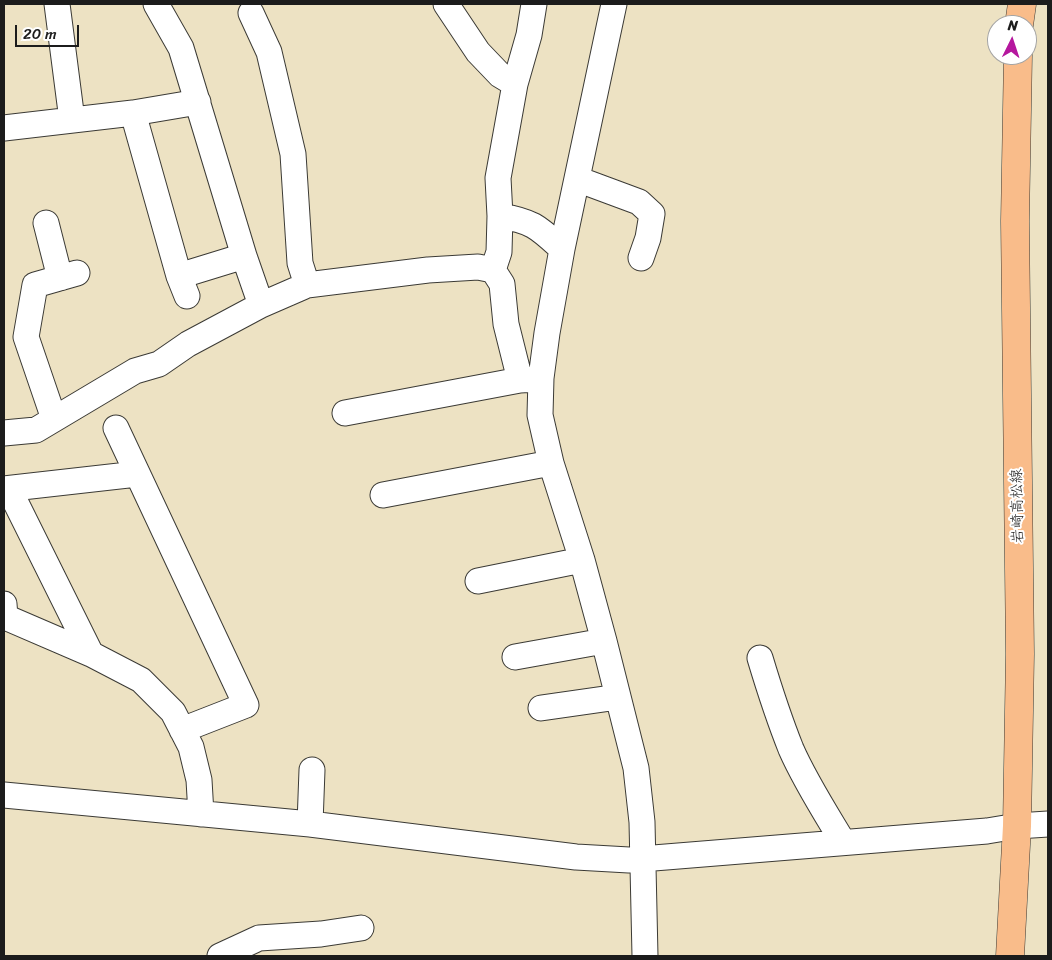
<!DOCTYPE html>
<meta charset="utf-8">
<style>
body{margin:0}
#map{position:relative;width:1052px;height:960px;overflow:hidden;background:#ede2c3;font-family:Sriracha,sans-serif}
canvas{display:block}
.frame{position:absolute;inset:0;border:5px solid #1c1c1c;pointer-events:none}
.north{position:absolute;left:987px;top:15px;width:50px;height:50px;box-sizing:border-box;background:#fff;border:1px solid #a4a4a4;border-radius:50%;rotate:4deg;font-size:14px;font-weight:700;line-height:20px;text-align:center;color:#1c1c1c}
.north::after{content:'';display:block;margin:auto;width:18px;height:22px;background:#b5179e;clip-path:polygon(50% 0,100% 100%,50% 72%,0 100%)}
.scale{position:absolute;left:15px;top:25px;width:64px;height:22px;box-sizing:border-box;border:2px solid #1c1c1c;border-top:0;padding-left:6px;font-size:15px;line-height:18px;white-space:nowrap;color:#1c1c1c;-webkit-text-stroke:4px #fff;paint-order:stroke}
</style>
<div id="map">
<canvas width="1052" height="960"></canvas>
<div class="frame"></div>
<div class="north">N</div>
<div class="scale">20 m</div>
</div>
<script>
const ctx = document.querySelector('canvas').getContext('2d');
ctx.lineJoin = 'round';
function trace(path, color, width, dash) { ctx.strokeStyle = color; ctx.lineWidth = width; ctx.lineCap = dash ? 'butt' : 'round'; ctx.setLineDash(dash || []); ctx.stroke(path); }
function write(font, color, halo, rows, align = 'center') {
  ctx.font = font + ' Sriracha,"Klee One",sans-serif'; ctx.lineWidth = 4; ctx.setLineDash([]); ctx.textBaseline = 'middle'; ctx.strokeStyle = halo; ctx.fillStyle = color; for (const [text, x, y, turn = 0] of rows) {
    ctx.save(); ctx.translate(x, y); ctx.rotate((+turn || 0) * Math.PI / 180); ctx.textAlign = isNaN(turn) ? turn : align; if (halo) ctx.strokeText(text, 0, 0); ctx.fillText(text, 0, 0); ctx.restore();
  }
}
const minor = new Path2D(`
 M57 4 72 120
 M156 4 181 48 244 256 261 305
 M446 4 478 52 500 75 515 84
 M614 4 562 249 547 333 541 378 540 415 551 463 582 560 604 641 636 768 642 822 645 956
 M251 13 269 52 293 154 300 263 307 285
 M133 113 179 276 187 296
 M4 128 133 113 198 102
 M577 179 639 202 652 214 648 238 641 258
 M500 216C533 221 539 228 562 249
 M46 223 60 278
 M493 270 499 252 500 216 498 178 515 84 529 35 534 4
 M179 276 244 256
 M345 413 520 380 537 379
 M54 419 26 337 35 285 77 273
 M116 428 246 705 182 730
 M4 433 36 430 135 371 159 364 188 344 261 305 307 285 428 270 478 267 493 270 502 284 506 324 520 380
 M4 489 137 474
 M9 489 91 654
 M383 495 551 463
 M478 581 582 560
 M4 604 5 617 91 654 141 680 173 712 191 747 199 780 201 814
 M515 657 604 641
 M760 658C769 688 779 719 791 749 805 781 825 812 843 842
 M541 708 618 697
 M4 795 310 824 576 857 629 860 987 831 1017 826 1048 824
 M310 824 312 770
 M220 956 259 938 321 934 361 928`);
const major = new Path2D(`
 M1019 25 1022 4
 M1010 956 1017 826 1020 654 1015 221 1018 55`);
trace(minor, '#3b3a35', 27);
trace(major, '#3b3a35', 29);
trace(minor, '#fff', 25);
trace(major, '#f9bc8a', 28);
write('15px', '#1c1c1c', '#fff', [
 ["岩崎高松線",1018,506,-91]
]);
</script>
